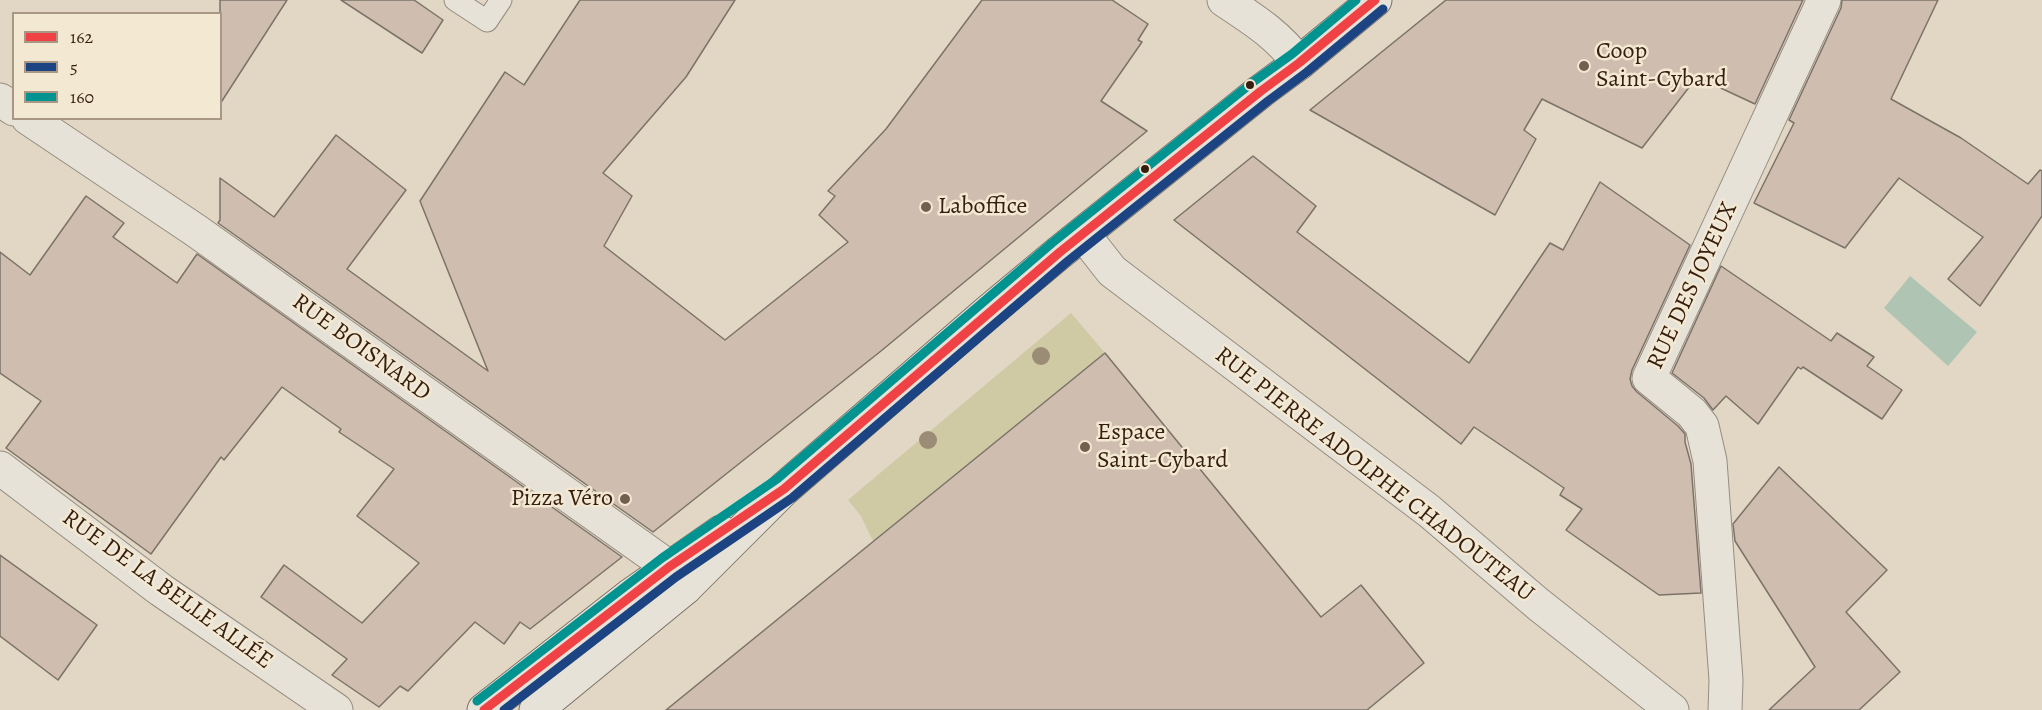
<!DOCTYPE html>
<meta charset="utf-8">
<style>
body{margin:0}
#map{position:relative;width:2042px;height:710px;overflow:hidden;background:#e1d7c4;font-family:Alegreya,serif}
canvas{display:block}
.legend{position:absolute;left:12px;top:12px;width:210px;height:108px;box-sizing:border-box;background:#f3e8d1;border:2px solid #a79784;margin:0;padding:8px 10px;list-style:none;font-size:18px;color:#351e10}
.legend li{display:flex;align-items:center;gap:12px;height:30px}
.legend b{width:30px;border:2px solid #a79784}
</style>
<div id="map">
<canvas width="2042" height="710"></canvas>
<ul class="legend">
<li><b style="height:8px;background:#f04145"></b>162</li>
<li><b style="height:8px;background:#1c4482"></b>5</li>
<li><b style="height:8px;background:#009390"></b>160</li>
</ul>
</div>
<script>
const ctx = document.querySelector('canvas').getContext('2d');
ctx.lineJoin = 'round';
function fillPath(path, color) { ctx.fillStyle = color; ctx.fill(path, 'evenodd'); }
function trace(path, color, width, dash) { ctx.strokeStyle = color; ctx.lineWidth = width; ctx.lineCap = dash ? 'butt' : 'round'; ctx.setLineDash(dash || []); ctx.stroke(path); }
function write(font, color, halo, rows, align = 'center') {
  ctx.font = font + ' Alegreya,serif'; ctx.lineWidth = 5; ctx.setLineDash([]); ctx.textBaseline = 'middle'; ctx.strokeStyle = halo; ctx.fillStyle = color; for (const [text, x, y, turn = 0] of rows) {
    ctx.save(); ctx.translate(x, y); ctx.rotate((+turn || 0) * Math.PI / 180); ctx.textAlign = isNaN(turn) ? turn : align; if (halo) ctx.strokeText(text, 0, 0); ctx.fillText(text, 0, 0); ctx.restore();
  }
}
fillPath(new Path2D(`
 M1071 313 1105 353 873 541 861 516 848 500Z`), '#cfc9a4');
fillPath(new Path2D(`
 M1910 276 1977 332 1948 366 1884 308Z`), '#afc4b2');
const building = new Path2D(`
 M220 0H287L220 104Z
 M341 0H414L443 20 422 53Z
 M580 0H735L686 77 603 173 632 196 604 246 725 340 848 242 819 215 835 196 828 191 886 129 982 0H1112L1148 24 1138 40 1142 42 1101 101 1147 131 881 351 653 532 218 223 220 220V178L274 217 336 135 406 190 347 269 488 371 420 201 505 72 524 85Z
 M1446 0H1803L1755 104 1697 77 1642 148 1542 99 1524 130 1536 139 1495 215 1310 110Z
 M1842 0H1938L1891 99 1961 138 2028 184 2040 170 2042 171V216L1980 306 1948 279 1983 237 1899 178 1845 248 1754 203 1794 123 1789 120 1841 8Z
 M1253 156 1316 206 1297 232 1469 363 1550 243 1563 250 1600 182 1690 245 1632 370 1630 379 1632 386 1637 392 1678 426 1685 434V442L1691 464 1701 593 1659 595 1566 530 1582 509 1560 495 1564 488 1474 427 1461 444 1174 220Z
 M86 196 124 223 113 237 177 283 197 254 622 557 530 629 520 622 504 644 475 622 408 691 400 686 379 707 332 675 347 659 261 597 284 565 362 623 419 563 357 516 394 469 339 432 341 429 282 387 224 460 221 457 151 554 6 448 41 401 0 373V252L30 275Z
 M1721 266 1831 341 1837 333 1874 357 1867 366 1902 390 1882 419 1803 367 1801 369 1798 367 1758 424 1726 396 1713 410 1704 398 1672 373Z
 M1105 353 1321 617 1361 585 1424 663 1367 710H666Z
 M1779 467 1887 570 1846 612 1900 672 1859 710H1769L1815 667 1735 541 1733 524Z
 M0 555 97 625 58 680 0 636Z`);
fillPath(building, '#cfbdb0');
trace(building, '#7c7368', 1.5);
const service = new Path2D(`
 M455 0 487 21 501 0`);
const minor = new Path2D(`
 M1224 0C1254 20 1277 34 1299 63
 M0 100 14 109
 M28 118 195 230 669 567 685 588
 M1083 234 1112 271 1429 511 1538 604 1672 710
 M0 468 161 590 336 710
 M1725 710 1726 680 1710 461 1702 426 1692 413 1649 378 1824 0`);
const secondary = new Path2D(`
 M484 710 631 595 721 532
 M536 710 685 588 784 489 988 312 1060 252 1261 91 1299 63 1375 0`);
trace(service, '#958c7f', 23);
trace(minor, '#958c7f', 35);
trace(secondary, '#7c7368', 35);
trace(service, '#e7e2d8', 21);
trace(minor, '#e7e2d8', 33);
trace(secondary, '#e7e2d8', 33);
trace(new Path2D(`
 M484 710 669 567 784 489 1060 252 1261 91 1299 63 1375 0`), '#f04145', 9);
trace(new Path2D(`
 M504 710 676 577 792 498 1068 261 1268 101 1307 72 1383 9`), '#1c4482', 9);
trace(new Path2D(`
 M477 701 662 558 777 479 1052 243 1253 82 1292 54 1356 0`), '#009390', 9);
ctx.fillStyle = '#9a8c75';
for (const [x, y] of [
 [1041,356],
 [928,440]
]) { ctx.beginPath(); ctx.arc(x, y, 9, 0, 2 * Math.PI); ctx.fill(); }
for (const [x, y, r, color] of [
 [1584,66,6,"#715f4f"],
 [1250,85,5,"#351e10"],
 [1145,169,5,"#351e10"],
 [926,207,6,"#715f4f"],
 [1085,447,6,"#715f4f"],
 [625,499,6,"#715f4f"]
]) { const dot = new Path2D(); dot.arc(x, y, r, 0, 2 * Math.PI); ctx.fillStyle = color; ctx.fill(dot); trace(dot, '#f3e8d1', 2); }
write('24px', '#351e10', '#f3e8d1', [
 ["Coop",1596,52],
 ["Saint-Cybard",1596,80],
 ["Laboffice",938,207],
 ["Espace",1097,433],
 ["Saint-Cybard",1097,461],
 ["Pizza Véro",613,499,"right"]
], 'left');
write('24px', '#351e10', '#f3e8d1', [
 ["RUE DES JOYEUX",1693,286,-65],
 ["RUE BOISNARD",361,348,36],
 ["RUE PIERRE ADOLPHE CHADOUTEAU",1374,475,38],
 ["RUE DE LA BELLE ALLÉE",167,590,36]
]);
</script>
